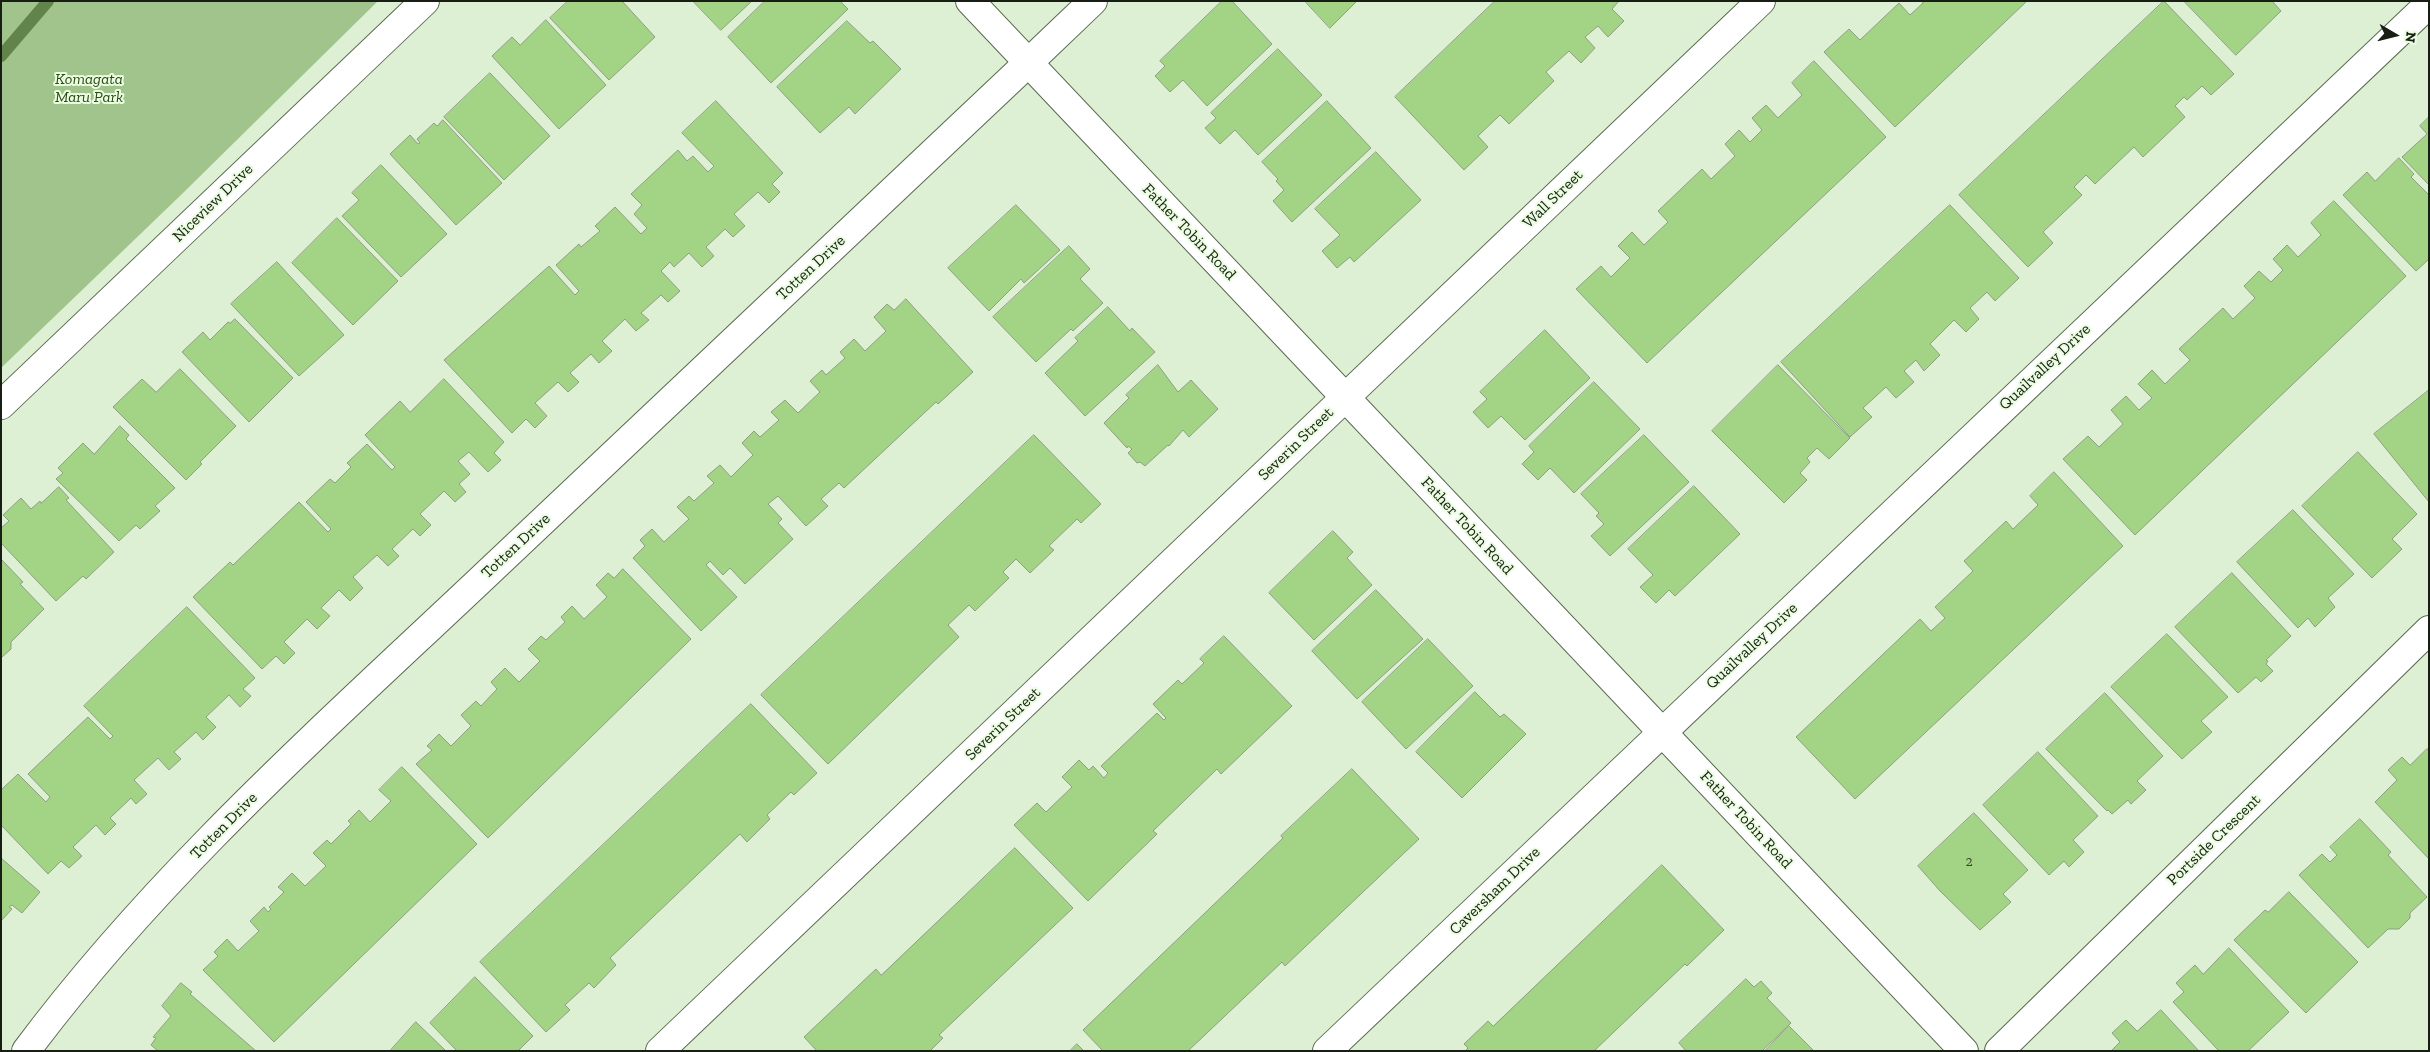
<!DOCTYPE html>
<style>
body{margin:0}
#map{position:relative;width:2430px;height:1052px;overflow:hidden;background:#ddf0d3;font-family:"Zilla Slab",serif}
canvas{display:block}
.frame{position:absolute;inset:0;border:2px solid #181e14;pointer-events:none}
.north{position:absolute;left:2370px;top:10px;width:50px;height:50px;-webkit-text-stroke:4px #eafde0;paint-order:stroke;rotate:98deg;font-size:14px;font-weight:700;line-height:20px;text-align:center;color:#181e14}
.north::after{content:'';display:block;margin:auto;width:18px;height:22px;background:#181e14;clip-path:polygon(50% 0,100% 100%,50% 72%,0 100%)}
</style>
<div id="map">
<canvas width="2430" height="1052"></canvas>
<div class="frame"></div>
<div class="north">N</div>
</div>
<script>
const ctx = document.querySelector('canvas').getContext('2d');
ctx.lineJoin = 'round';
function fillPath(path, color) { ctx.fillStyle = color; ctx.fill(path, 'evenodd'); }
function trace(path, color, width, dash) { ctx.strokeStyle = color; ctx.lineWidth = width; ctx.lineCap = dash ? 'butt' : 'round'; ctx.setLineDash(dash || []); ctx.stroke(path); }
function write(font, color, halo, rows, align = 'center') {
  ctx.font = font + ' "Zilla Slab",serif'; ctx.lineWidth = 4; ctx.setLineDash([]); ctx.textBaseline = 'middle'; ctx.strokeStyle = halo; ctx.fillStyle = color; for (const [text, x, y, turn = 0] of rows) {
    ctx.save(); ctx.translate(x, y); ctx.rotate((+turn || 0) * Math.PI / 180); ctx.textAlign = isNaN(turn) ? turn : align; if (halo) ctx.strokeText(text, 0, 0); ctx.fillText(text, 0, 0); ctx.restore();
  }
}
fillPath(new Path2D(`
 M1 1H378L182 194 1 368Z`), '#a0c48b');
trace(new Path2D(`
 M1 56 48 1`), '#62844b', 12);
const building = new Path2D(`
 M568 1H622L655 37 609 80 550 18Z
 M693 1H752L721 30Z
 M765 1H840L848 9 771 83 728 37Z
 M1222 1H1232L1272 44 1207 106 1183 80 1170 92 1155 76 1165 66 1160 61Z
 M1305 1H1357L1330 28Z
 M1495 1H1619L1612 9 1624 21 1608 37 1598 26 1585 37 1595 48 1581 63 1569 51 1546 72 1554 81 1509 124 1500 115 1478 136 1488 147 1464 170 1395 97Z
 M1921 1H2027L1895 127 1824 52 1849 29 1860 40 1899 3 1910 15 1923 3Z
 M2164 1 2234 74 2211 95 2202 86 2187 100 2184 97 2175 106 2185 117 2143 157 2134 147 2095 184 2086 175 2074 187 2082 195 2043 232 2053 243 2028 267 1959 195Z
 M2184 1H2272L2281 11 2236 55Z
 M546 20 606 85 559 129 492 56 512 37 520 45Z
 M847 21 870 43 873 41 901 69 855 114 849 107 820 133 777 87Z
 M1278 49 1322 95 1258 155 1235 130 1220 144 1205 128 1216 118 1211 113Z
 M1814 61 1886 137 1647 363 1576 289 1601 266 1611 277 1630 258 1618 246 1632 232 1644 245 1668 222 1658 211 1702 169 1711 179 1735 156 1725 144 1739 130 1750 142 1762 130 1752 118 1766 105 1778 118 1802 95 1792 83Z
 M490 73 550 136 504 180 444 117Z
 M716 101 783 173 772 184 780 192 769 203 758 192 734 214 745 226 733 237 725 229 706 247 714 256 702 267 689 253 674 267 670 262 661 271 680 291 668 302 661 295 641 313 649 320 636 331 625 319 602 341 612 351 599 363 591 354 570 373 579 382 568 392 558 382 535 403 547 416 535 428 526 419 512 433 444 360 549 266 575 295 579 291 556 265 579 244 581 247 600 231 595 226 615 207 641 234 647 228 634 214 642 205 631 194 678 150 687 161 693 156 708 172 714 166 682 133Z
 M1327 101 1371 148 1292 222 1273 201 1284 190 1276 181 1278 179 1262 162Z
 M2429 117V185L2402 157 2427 134 2420 126Z
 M443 120 502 183 456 225 390 154 410 135 418 144 420 143 417 139 434 123 437 126Z
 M1376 152 1421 200 1354 262 1350 257 1337 268 1322 251 1340 235 1315 209Z
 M2399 158 2414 174 2411 177 2429 195V259L2416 271 2343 195 2367 172 2375 181Z
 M381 165 447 234 401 277 342 216 359 200 352 193Z
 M2334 201 2406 276 2135 535 2063 459 2088 436 2099 447 2123 424 2111 410 2126 396 2139 410 2152 398 2138 384 2152 370 2165 384 2190 360 2179 349 2223 308 2233 319 2255 298 2244 286 2259 271 2271 282 2283 270 2273 259 2287 245 2298 257 2321 235 2311 223Z
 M1016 205 1060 250 1024 283 1021 279 989 311 948 268Z
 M1950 205 2019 278 1995 301 1987 292 1970 308 1979 319 1966 332 1954 320 1930 344 1940 355 1924 371 1916 360 1904 371 1914 382 1896 398 1886 387 1863 408 1872 417 1850 437 1781 362Z
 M337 218 398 281 353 325 292 263Z
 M1069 246 1090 269 1080 279 1103 303 1073 331 1071 329 1036 362 993 317Z
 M277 262 344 335 299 376 231 304Z
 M906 299 973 372 938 404 936 402 844 488 839 483 821 499 828 506 806 526 778 496 768 504 782 519 778 523 793 539 745 584 730 568 723 575 710 561 706 565 737 597 701 631 633 558 645 546 640 540 652 529 664 542 689 519 677 507 689 496 694 501 714 483 707 476 720 465 731 477 753 455 742 443 754 431 760 437 779 420 771 412 785 400 798 413 820 392 810 381 822 370 826 375 845 358 840 352 854 339 865 351 886 331 874 317 887 304 894 310Z
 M1108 307 1130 331 1132 328 1155 352 1085 416 1045 373 1078 341 1075 338Z
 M235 319 293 378 249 422 182 352 203 332 210 340 228 322 230 323Z
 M1545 330 1590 378 1525 440 1501 416 1488 428 1473 412 1487 399 1480 392Z
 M1158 365 1178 392 1191 380 1218 409 1189 437 1183 430 1169 446 1168 445 1145 466 1140 462 1137 463 1128 453 1132 449 1128 446 1127 448 1104 423 1129 398 1126 395Z
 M1778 365 1850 438 1829 459 1817 448 1807 458 1810 462 1800 473 1807 480 1784 503 1712 431Z
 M180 369 236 426 200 462 202 464 186 480 113 407 142 379 156 392Z
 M444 379 504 442 494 453 501 460 488 472 469 452 458 461 470 474 459 484 466 492 455 502 444 491 420 514 431 525 420 536 413 529 392 549 399 556 388 566 377 555 353 577 363 588 350 601 339 590 321 608 330 616 317 629 307 619 284 642 295 653 284 664 276 656 262 669 193 597 230 562 233 565 299 502 328 532 331 529 306 502 330 479 335 483 351 467 347 463 367 444 392 470 395 467 365 435 400 401 410 412Z
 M1594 382 1640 429 1574 493 1550 468 1538 480 1522 464 1534 452 1529 446Z
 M2429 390V502L2374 434Z
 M120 426 129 435 126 439 175 488 155 506 160 511 140 529 136 525 119 541 56 479 63 473 58 468 83 443 94 454Z
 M1034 435 1101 504 1081 523 1077 519 1049 546 1054 550 1030 573 1016 559 1003 572 1009 578 975 611 969 605 948 625 959 637 828 764 761 695Z
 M1644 435 1689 482 1610 556 1591 536 1604 524 1596 516 1599 513 1581 494Z
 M2358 452 2417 514 2392 539 2402 549 2372 578 2302 506Z
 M2054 472 2123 546 1855 799 1796 737 1920 619 1931 631 1945 618 1935 607 1973 571 1964 561 2006 521 2013 529 2038 505 2030 496Z
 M1694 486 1740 534 1675 596 1669 590 1656 603 1640 587 1653 575 1628 549Z
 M59 487 69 498 66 500 114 552 86 579 83 576 56 601 1 543V528L9 521 3 515 21 498 31 509 40 501 41 503Z
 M2293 510 2354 574 2328 598 2335 607 2315 627 2308 618 2298 628 2237 562Z
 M1333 531 1353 552 1347 558 1372 585 1314 640 1269 593Z
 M1 559 23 582 20 584 44 609 11 642V649L1 658Z
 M623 569 691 639 488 838 416 764 432 750 427 746 439 734 451 746 471 726 461 715 476 701 481 706 497 689 491 682 505 668 519 682 540 661 528 649 541 636 546 640 565 622 561 617 572 606 584 619 607 597 596 585 608 573 614 578Z
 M2232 573 2291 636 2266 660 2268 661 2266 664 2273 671 2261 682 2256 677 2238 693 2175 627Z
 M1376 590 1423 639 1357 699 1312 651Z
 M187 607 255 678 243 689 251 696 240 707 229 695 206 717 216 727 203 740 196 732 174 752 181 759 169 770 158 758 134 780 147 794 136 804 131 798 110 818 116 824 105 835 96 825 73 847 82 856 69 868 61 861 48 874 1 825V790L18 774 46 802 50 797 28 774 88 717 110 739 113 736 84 706Z
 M2167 634 2228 697 2201 721 2212 732 2182 759 2111 687Z
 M1224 636 1292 706 1221 774 1217 769 1153 831 1157 834 1088 901 1014 825 1037 803 1046 812 1072 787 1062 777 1079 760 1089 770 1093 766 1104 778 1108 773 1101 766 1157 713 1164 720 1166 718 1153 704 1178 680 1182 684 1204 663 1200 659Z
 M1428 639 1473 686 1406 749 1362 702Z
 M1475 692 1500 717 1504 714 1526 734 1462 798 1416 752Z
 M2105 693 2163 756 2137 781 2146 790 2131 804 2128 800 2112 814 2108 810 2107 811 2046 749Z
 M751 704 817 773 794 795 791 792 767 815 770 819 747 842 740 834 610 958 616 965 594 988 589 983 565 1005 570 1010 546 1032 480 962Z
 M2427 749 2429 750V859L2375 802 2397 780 2388 770 2402 757 2410 765Z
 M2038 752 2098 816 2073 840 2084 852 2069 867 2064 861 2049 875 1983 805Z
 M402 767 477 844 274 1042 203 970 218 956 214 952 227 939 238 951 259 931 250 921 264 907 268 912 271 909 269 907 284 892 278 887 292 873 305 886 326 866 313 853 327 840 331 844 351 824 348 821 359 810 370 822 391 801 379 790Z
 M1352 769 1419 839 1285 966 1282 962 1188 1051H1103L1083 1030 1283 838 1281 836Z
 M1974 813 2028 870 2003 894 2011 902 1980 930 1940 891 1918 866Z
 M2360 819 2391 852 2388 855 2427 897 2410 913V918L2399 929H2388L2368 948 2299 875 2322 854 2330 862 2337 855 2330 847Z
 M1015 848 1073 908 939 1035 943 1038 930 1051H817L804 1037 876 969 881 975Z
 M1 858 40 892 22 913 12 905 9 907 12 909 1 921Z
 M1662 865 1724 930 1687 966 1685 964 1594 1051H1465L1468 1048 1464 1044 1488 1021 1493 1026Z
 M2289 892 2358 962 2306 1013 2234 940 2265 910 2268 912Z
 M2229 948 2289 1012 2248 1051H2219L2173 1002 2184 992 2176 983 2195 965 2203 974Z
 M475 977 533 1036 518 1051H457L430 1023Z
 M1746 979 1754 987 1761 981 1772 993 1767 998 1791 1023 1762 1051H1686L1679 1043Z
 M181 983 192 992 190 994 256 1051H158L151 1045 156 1038 153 1037 171 1016 162 1006Z
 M2161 1010 2199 1051H2111L2120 1042 2112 1033 2126 1020 2137 1031Z
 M416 1022 446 1051H390Z
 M1789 1026 1814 1051H1765Z
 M1077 1044 1084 1051H1070Z`);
fillPath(building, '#a3d385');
trace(building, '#8d9e83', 1);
const minor = new Path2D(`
 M1 405 425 1
 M26 1051C155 878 318 733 475 585 681 391 888 197 1093 1
 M660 1051 1761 1
 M1327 1051 2429 4
 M1999 1051 2429 630`);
const tertiary = new Path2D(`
 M970 1 1964 1051`);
trace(minor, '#596950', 30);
trace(tertiary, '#596950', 30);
trace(minor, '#fff', 28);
trace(tertiary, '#fff', 28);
write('14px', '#3b4b30', null, [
 ["2",1969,862]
]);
write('italic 16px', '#2b4914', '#eafde0', [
 ["Komagata",89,79],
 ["Maru Park",89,97]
]);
write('16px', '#181e14', '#eafde0', [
 ["Wall Street",1553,199,-44],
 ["Niceview Drive",213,203,-44],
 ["Father Tobin Road",1189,232,46],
 ["Totten Drive",811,268,-43],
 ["Quailvalley Drive",2045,367,-43],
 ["Severin Street",1296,444,-44],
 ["Father Tobin Road",1467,526,47],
 ["Totten Drive",516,546,-43],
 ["Quailvalley Drive",1752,646,-43],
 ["Severin Street",1003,724,-44],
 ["Father Tobin Road",1746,820,47],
 ["Totten Drive",224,826,-45],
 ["Portside Crescent",2214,840,-44],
 ["Caversham Drive",1495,891,-44]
]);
</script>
